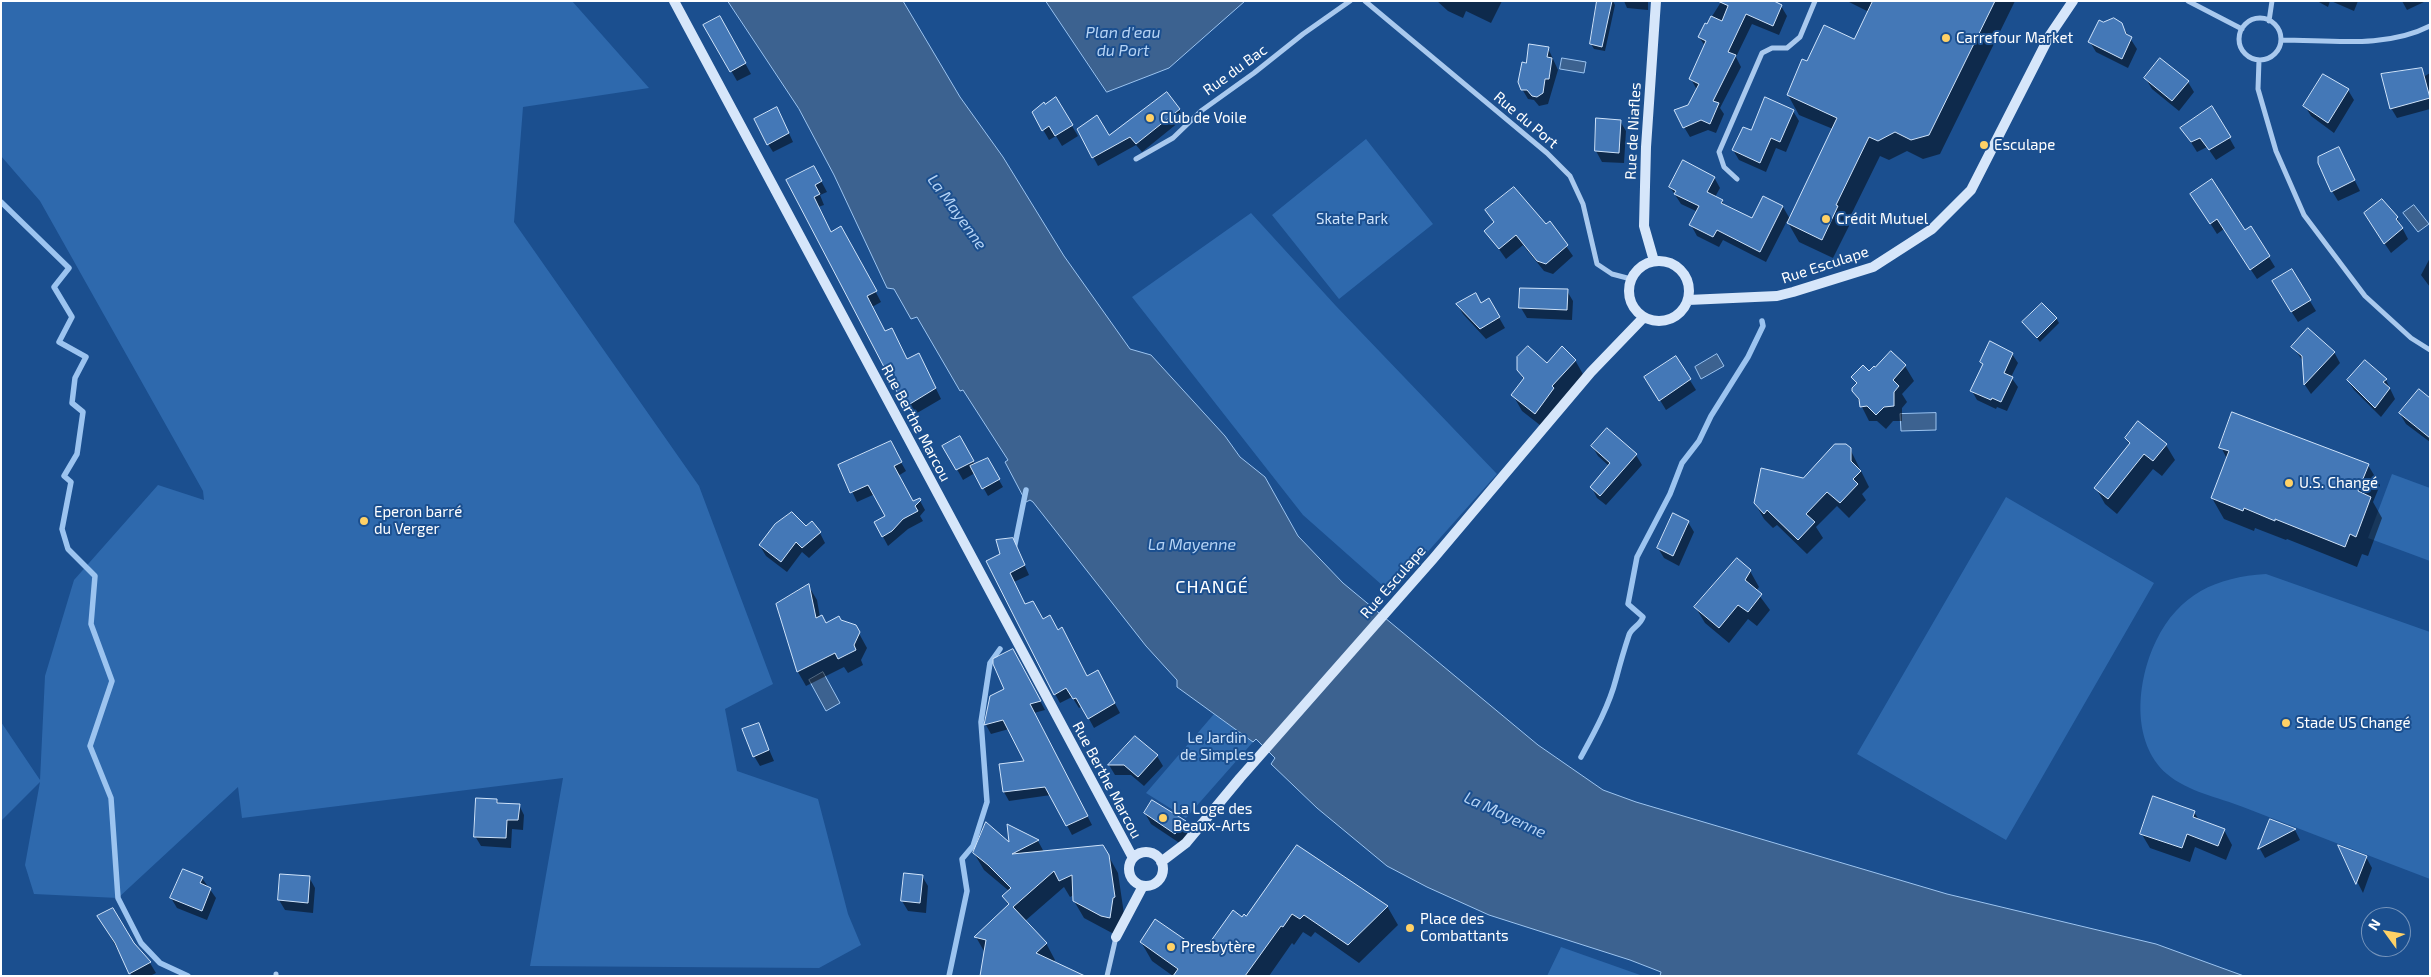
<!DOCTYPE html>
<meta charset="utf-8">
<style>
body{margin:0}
#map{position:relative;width:2431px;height:977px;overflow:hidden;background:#1b4f8f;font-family:"Exo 2",sans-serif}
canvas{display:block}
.frame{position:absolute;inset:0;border:2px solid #fff;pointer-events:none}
.north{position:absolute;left:2361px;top:907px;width:50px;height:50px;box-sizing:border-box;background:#1b4f8f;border:1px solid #7695bc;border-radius:50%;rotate:302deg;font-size:14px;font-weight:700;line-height:20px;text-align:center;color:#fff}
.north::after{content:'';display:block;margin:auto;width:18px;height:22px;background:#ffd166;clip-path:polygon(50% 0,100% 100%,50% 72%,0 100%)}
</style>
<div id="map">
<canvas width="2431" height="977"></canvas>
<div class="frame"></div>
<div class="north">N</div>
</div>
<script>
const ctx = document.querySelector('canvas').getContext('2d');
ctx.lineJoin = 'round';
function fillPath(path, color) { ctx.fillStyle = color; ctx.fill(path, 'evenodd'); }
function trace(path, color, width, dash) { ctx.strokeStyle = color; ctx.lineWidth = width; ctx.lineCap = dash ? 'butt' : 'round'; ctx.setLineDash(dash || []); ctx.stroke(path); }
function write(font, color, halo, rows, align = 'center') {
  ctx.font = font + ' "Exo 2",sans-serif'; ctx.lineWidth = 4; ctx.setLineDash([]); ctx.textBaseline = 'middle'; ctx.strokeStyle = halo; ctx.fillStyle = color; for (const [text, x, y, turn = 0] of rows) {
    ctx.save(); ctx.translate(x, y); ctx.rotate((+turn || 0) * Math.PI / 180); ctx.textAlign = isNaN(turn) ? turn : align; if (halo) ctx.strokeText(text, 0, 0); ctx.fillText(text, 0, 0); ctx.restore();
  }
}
fillPath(new Path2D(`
 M1 1H572L649 88 523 107 514 222 699 486 773 684 725 709 737 771 818 799 848 914 861 945 819 968 530 966 563 778 242 818 238 787 118 898 34 894 25 865 40 782 1 821V722L40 780 45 676 74 580 158 485 204 500 203 491 40 201 1 156Z
 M1366 139 1433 224 1339 299 1272 215Z
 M1251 213 1336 306 1497 474 1391 593 1303 515 1132 297Z
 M2392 474 2430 488V561L2368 538Z
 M2006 497 2154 583 2006 840 1857 754Z
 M2266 574 2430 632V879C2367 855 2305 831 2243 807 2218 797 2188 792 2167 774 2130 742 2137 680 2156 641 2179 594 2216 577 2266 574Z
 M1214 714 1253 742 1186 818 1146 793Z
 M1561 947 1643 976H1547Z`), '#2e69ad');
const water = new Path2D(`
 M728 1H903L960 97 1003 157 1064 256 1130 349 1151 355 1225 436 1240 457 1265 477 1298 536 1343 583 1538 745 1603 790 1636 802 1947 894 2156 944 2244 976H1660L1661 972 1630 960 1489 915 1427 887 1387 866 1317 808 1271 764 1275 758 1256 739 1253 742 1177 687V680L1146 646 1033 502 1030 500 1026 502 1005 462 1008 460 963 390 960 391 917 317 911 319 894 289 887 288 834 175 799 109Z
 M1046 1H1245L1169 68 1107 92Z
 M1562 58 1586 62 1584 73 1560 69Z
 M2414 205 2429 224 2418 232 2403 213Z
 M1717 354 1724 366 1701 379 1695 367Z
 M1936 413V430L1901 431 1900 414Z
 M823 672 840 703 826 711 809 680Z`);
fillPath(water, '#3c6290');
trace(water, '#9cc4f0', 1);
fillPath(new Path2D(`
 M1437 1H1502L1491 23 1466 11 1463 18 1448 11Z
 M1598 1H1613L1615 5 1605 51 1594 49 1591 44Z
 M1624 1H1648V10L1627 8Z
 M1718 1H1772L1781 6 1787 16 1779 35 1752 24 1736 57 1741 67 1720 108 1724 114 1716 133 1708 130 1690 137 1684 127 1689 106 1697 90 1691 79 1705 46 1699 37 1721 2Z
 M1847 1H2015L1940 154 1923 159 1907 151 1889 160 1880 156 1847 223 1849 226 1833 258 1799 242 1787 221 1766 262 1723 240 1719 247 1697 236 1691 225 1698 212 1681 204 1670 187 1714 177 1720 188 1715 197 1722 201 1725 206 1753 220 1783 207 1790 219 1833 129 1799 115 1788 95 1807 62 1855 40 1869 12Z
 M2317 1H2330L2328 7Z
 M2331 1H2358L2354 11Z
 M2402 1H2426L2407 10Z
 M720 18 751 74 737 81 705 25Z
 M2121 24 2137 49 2128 68 2096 52 2090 42Z
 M1548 48 1558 70 1548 104 1539 106 1534 100 1528 99 1522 89 1527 64Z
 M2421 69 2425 76 2430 73V109L2397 118 2391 108Z
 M2146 79 2188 82 2194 92 2179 111 2152 89Z
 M2348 90 2354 100 2334 133 2311 116 2305 106Z
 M2212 107 2235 148 2216 160 2207 147 2197 152 2182 128Z
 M1179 110 1184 118 1142 152 1136 145 1098 166 1079 130 1108 137Z
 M1793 111 1799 121 1786 152 1776 148 1766 172 1739 160 1733 150 1751 132Z
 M1033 112 1072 126 1078 136 1062 146 1056 136 1049 140Z
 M781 116 793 142 773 152 768 144Z
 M1598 120 1620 121 1626 131 1624 163 1602 162 1596 151Z
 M2344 159 2360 191 2338 201 2332 191Z
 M819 177 827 192 820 195 824 205 818 207 831 233 847 238 881 302 872 307 885 332 892 329 908 361 924 364 941 399 912 416 788 181Z
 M2198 204 2245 232 2251 228 2275 267 2257 279 2224 229 2217 234Z
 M1487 210 1546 226 1550 223 1573 256 1553 274 1544 271 1523 245 1506 259 1486 231 1495 224Z
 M2397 218 2408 239 2391 253 2371 223Z
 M2430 258V287L2421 275Z
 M2291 270 2316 311 2298 322 2279 292Z
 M1521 290 1567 291 1573 301 1572 320 1527 318 1521 308Z
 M1489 300 1505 328 1486 339 1463 314 1457 304 1481 305Z
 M2056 318 2059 323 2040 342 2023 322Z
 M2293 347 2334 352 2340 363 2311 394 2305 385 2303 361Z
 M1891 353 1905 366 1914 381 1902 394 1907 402 1902 408V421H1893L1886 429 1877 421H1869L1854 391 1857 385 1853 377 1875 369Z
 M2012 354 2018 363 2011 377 2018 387 2007 411 1997 407 1996 409 1977 400 1972 391 1984 366 1981 362Z
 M1676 358 1696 390 1666 410 1652 387Z
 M1575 360 1584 376 1545 429 1522 411 1513 395 1524 380 1518 369Z
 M2386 380 2395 399 2381 417 2354 390 2348 381Z
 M2430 400V442L2406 424 2400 414Z
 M959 438 975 465 987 459 1003 487 988 496 975 473 963 480 944 446Z
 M2126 439 2166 445 2175 460 2162 476 2153 469 2117 514 2105 504 2096 488 2130 445Z
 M890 443 906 471 898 476 913 503 919 499 925 510 920 516 923 521 908 529 888 546 875 522 887 516 875 494 857 502 840 466Z
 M1592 446 1636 455 1642 465 1606 505 1597 498 1592 488 1609 466 1598 456Z
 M2221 447 2368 465 2380 485 2373 502 2382 518 2368 556 2362 554 2357 567 2287 539 2286 540 2255 528 2254 531 2224 519 2212 498 2227 459Z
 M1850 449 1869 487 1862 494 1866 500 1849 518 1837 506 1816 527 1823 538 1807 554 1777 525 1773 528 1764 519 1755 503 1803 479Z
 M1688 522 1694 532 1679 566 1664 558 1658 548Z
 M806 527 820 533 825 543 809 558 802 552 787 572 766 556 760 546Z
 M1013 539 1029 575 1014 582 1025 606 1058 631 1087 677 1103 681 1120 713 1094 728 1082 706 1079 708 1072 697 1060 703 1055 694 1001 555Z
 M1750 571 1759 587 1756 591 1770 610 1757 626 1748 619 1729 643 1705 623 1696 608Z
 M808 585 817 600 820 617 826 624 841 621 855 626 867 648 861 660 863 665 848 673 844 667 806 686 798 672 777 604Z
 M1018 659 1045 710 1034 713 1092 825 1072 835 1051 795 1009 801 1004 792 1026 762 1009 729 991 734 986 725 991 697 1006 689Z
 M758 724 774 761 760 766 754 756Z
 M1135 738 1157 756 1163 766 1144 786 1131 775H1115L1109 765Z
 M497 800 499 804 519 805 524 815 523 830 512 829 511 848 481 846 475 836Z
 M1152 802 1185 822 1191 833 1181 844 1151 824 1145 813Z
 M2194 812 2199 820 2224 830 2232 845 2226 860 2195 847 2190 862 2150 848 2141 833Z
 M2270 821 2295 830 2300 840 2265 858 2260 849Z
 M1008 827 1038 841 1044 852 1103 846 1118 873 1124 914 1120 934 1112 933 1084 918 1074 901V895L1070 897 1064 887 1025 921 1046 943 1055 960 1053 962 985 953 976 937 1009 906 1003 896 1009 891 984 870 974 853 1010 845Z
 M1298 847 1387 906 1398 925 1359 963 1315 932 1311 937 1303 932 1294 945 1292 943 1269 976H1173L1152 961 1141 942 1204 954 1242 918H1247Z
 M2340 848 2366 857 2372 868 2363 893Z
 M922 876 928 886 926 913 908 911 902 901Z
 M309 877 315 888 313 913 285 910 279 900Z
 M202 878 216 898 207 920 177 908 171 898Z
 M99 916 133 944 150 963 156 973 150 976H132Z`), '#0007');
trace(new Path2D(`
 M1 202 69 268 54 287 72 317 59 342 86 357 75 378 72 403 83 412 77 454 64 476 71 482 62 529 68 549 95 576 91 624 112 681 90 746 111 798 118 898 141 943 160 963 188 976
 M1014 549 1026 490
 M1581 757C1594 733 1609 706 1616 679 1620 664 1624 650 1629 635 1632 627 1640 626 1643 617L1628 604 1637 557 1670 494 1682 463 1699 441 1711 416 1748 357 1763 326 1762 321
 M949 976 967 891 962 859 973 846 987 802 981 722 990 663 1000 649`), '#9cc4f0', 5.5);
const building = new Path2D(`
 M1597 1H1612L1602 47 1590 44Z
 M1718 1H1774L1782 5 1773 26 1746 14 1728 52 1736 55 1713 101 1719 103 1710 124 1701 120 1683 128 1674 110 1688 105 1699 84 1689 79 1706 41 1698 37 1705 23 1707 24 1711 16 1722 21 1728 6Z
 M1873 1H1995L1929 135 1911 140 1895 132 1878 141 1869 137 1836 205 1838 206 1822 240 1787 223 1837 118 1787 95 1802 59 1807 61 1824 25 1854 39Z
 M720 16 746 63 730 72 703 25Z
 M2114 18 2122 23 2126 34 2132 37 2122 59 2088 42 2099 20 2103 22Z
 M1529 44 1549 47 1547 57 1552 58 1549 79H1545L1543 93 1537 97 1532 96 1527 90H1521L1518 82 1522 62 1526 63Z
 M2160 58 2189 81 2172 101 2144 78Z
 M2422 68 2430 98 2390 109 2381 74Z
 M2323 74 2349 89 2328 123 2303 106Z
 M1167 92 1180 109 1136 144 1130 137 1092 158 1077 129 1097 115 1109 135Z
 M1056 97 1073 125 1055 136 1049 126 1042 131 1032 112 1044 102 1045 104Z
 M1765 97 1794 110 1780 142 1771 138 1760 163 1732 150 1743 127 1751 130Z
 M2212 106 2231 137 2209 150 2200 138 2191 142 2180 128Z
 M777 107 789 133 767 145 754 119Z
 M1596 118 1621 120 1619 153 1595 151Z
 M2339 147 2355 180 2331 192 2318 163V157Z
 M1683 160 1715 177 1707 192 1723 200 1721 203 1752 218 1763 196 1783 206 1760 252 1717 230 1713 237 1689 225 1699 206 1674 194 1676 191 1669 187Z
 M814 166 822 181 815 185 820 194 814 197 831 232 841 226 877 291 867 296 885 331 892 328 907 359 919 353 936 388 905 407 786 180Z
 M2212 179 2245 230 2251 226 2270 256 2250 270 2217 219 2210 224 2190 194Z
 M1514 187 1546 224 1550 221 1568 245 1546 264 1537 261 1516 235 1499 249 1484 231 1494 222 1485 210Z
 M2382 199 2398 217 2396 219 2403 228 2384 244 2364 213Z
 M2292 269 2311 300 2291 312 2272 281Z
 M1520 288 1568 289 1567 310 1519 308Z
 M1476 293 1481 303 1489 298 1500 317 1480 329 1456 304Z
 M2042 303 2057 318 2037 338 2022 322Z
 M2308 328 2335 352 2304 385 2302 356 2291 347Z
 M1990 341 2013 353 2004 373 2013 377 2001 402 1992 398 1991 400 1970 391 1983 364 1980 362Z
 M1528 346 1547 363 1562 346 1576 360 1552 386 1554 388 1535 414 1511 395 1524 378 1517 370V357Z
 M1891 351 1906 365 1893 380 1899 386 1894 392V406L1884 407 1876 415 1867 406 1860 407 1859 399 1852 391V388L1857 383 1851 377 1863 365 1869 371 1874 366 1875 367Z
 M1676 356 1691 379 1659 401 1644 377Z
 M2365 360 2387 379 2383 382 2390 388 2375 408 2347 380Z
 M2419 389 2430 398V438L2399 413Z
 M2232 412 2369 464 2358 491 2371 497 2356 537 2350 534 2345 547 2275 519V521L2244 508 2243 511 2211 498 2229 451 2219 448Z
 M2138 421 2167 444 2153 461 2144 454 2108 499 2094 488 2130 443 2125 438Z
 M1607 428 1637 454 1600 496 1590 487 1610 463 1591 446Z
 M960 436 974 461 956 470 942 446Z
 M891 441 902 462 894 466 913 501 920 498 921 500 915 506 918 511 903 519 892 531 882 537 874 522 885 516 868 485 850 493 838 465Z
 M1835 444H1846L1851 448V461L1861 471 1853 479 1858 484 1840 503 1827 492 1806 514 1815 522 1798 540 1767 510 1764 514 1754 503 1761 468 1803 478Z
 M988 458 1000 479 982 489 970 466Z
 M792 512 806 526 812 521 821 532 802 548 796 542 781 562 759 545 775 524Z
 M1673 513 1689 521 1673 556 1657 548Z
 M1013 538 1025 565 1010 573 1025 604 1033 601 1043 619 1050 615 1058 630 1062 627 1087 676 1098 670 1115 703 1088 719 1076 698 1073 699 1066 688 1054 695 986 561 1000 554 996 540Z
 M1737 558 1751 570 1745 580 1762 594 1748 612 1738 605 1719 628 1694 607Z
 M809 584 816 618 822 615 826 623 839 616 841 620 856 625 860 632 854 645 856 650 838 659 835 653 797 672 776 604Z
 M1013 649 1041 701 1030 704 1088 816 1066 826 1045 787 1003 792 999 764 1024 761 1003 720 984 725 990 696 1004 689 993 664V659Z
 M759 723 769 750 753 757 742 729Z
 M1135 736 1158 755 1138 777 1124 765H1108Z
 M2153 796 2195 811 2193 817 2225 829 2218 846 2187 834 2182 848 2140 834Z
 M476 798 497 799V803L520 804 518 820H507L506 838 474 837Z
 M1152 800 1186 821 1175 834 1144 813Z
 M2270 819 2296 829 2258 849Z
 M986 822 1009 842 1007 824 1039 840 1012 854 1103 845 1109 855 1115 897 1113 898 1110 918 1101 916 1073 901 1072 875 1059 881 1054 871 1013 907 1047 943 1036 953 1085 976H980L986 940 974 937 1009 904 1002 896 1011 888 988 865 973 853Z
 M1297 845 1388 906 1348 945 1304 915 1300 919 1292 914 1283 927 1281 926 1245 976H1173L1178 969 1140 942 1155 919 1203 952 1233 910 1242 917 1244 914 1246 916Z
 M2338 845 2367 856 2356 884Z
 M183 869 203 877 200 883 211 888 202 911 170 898Z
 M904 873 923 875 920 903 901 901Z
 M280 874 310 876 308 903 278 900Z
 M113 908 134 943 151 962 129 974 115 943 97 916Z`);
fillPath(building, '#4478b7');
trace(building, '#cfe3fa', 1);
trace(new Path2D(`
 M1365 1 1547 153 1570 176 1583 204 1597 264 1612 274 1631 279
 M2188 1 2242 29
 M2239 39a21 21 0 1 1 42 0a21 21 0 1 1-42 0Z
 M2269 21 2272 1
 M2281 40C2330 40 2385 49 2430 26
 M2259 60 2258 89 2276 151 2304 215 2365 296 2411 338 2430 350
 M1136 159 1173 138 1201 111 1254 73 1303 34 1350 1
 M1737 179 1724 167 1719 152 1762 53 1772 48H1787L1800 37 1815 1
 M276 976V974
 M1107 976 1116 937`), '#a9c9ee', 5);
trace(new Path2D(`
 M674 1 1133 858
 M1654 261 1644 226 1646 147 1656 1
 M1629 291a30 30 0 1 1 60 0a30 30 0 1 1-60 0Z
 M1688 300 1777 296 1793 292 1873 267 1932 229 1971 190 2050 35 2073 1
 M1129 869a17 17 0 1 1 34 0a17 17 0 1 1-34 0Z
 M1161 862 1186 843 1240 778 1433 559 1591 372 1644 317
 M1116 937 1143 886`), '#d6e6fa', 10);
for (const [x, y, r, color] of [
 [1946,38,5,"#ffd166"],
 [1150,118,5,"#ffd166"],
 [1984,145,5,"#ffd166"],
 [1826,219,5,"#ffd166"],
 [2289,483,5,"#ffd166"],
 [364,521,5,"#ffd166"],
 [2286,723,5,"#ffd166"],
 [1163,818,5,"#ffd166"],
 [1410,928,5,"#ffd166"],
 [1171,947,5,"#ffd166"]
]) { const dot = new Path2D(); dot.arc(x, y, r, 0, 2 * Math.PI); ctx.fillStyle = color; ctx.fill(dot); trace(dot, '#1b4f8f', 2); }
write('15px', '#fff', '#1b4f8f', [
 ["Carrefour Market",1956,38],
 ["Club de Voile",1160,118],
 ["Esculape",1994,145],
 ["Crédit Mutuel",1836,219],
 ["U.S. Changé",2299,483],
 ["Eperon barré",374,512],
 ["du Verger",374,529],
 ["Stade US Changé",2296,723],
 ["La Loge des",1173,809],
 ["Beaux-Arts",1173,826],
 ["Place des",1420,919],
 ["Combattants",1420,936],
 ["Presbytère",1181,947]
], 'left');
write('15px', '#fff', '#1b4f8f', [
 ["Rue du Bac",1235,70,-36],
 ["Rue du Port",1526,120,40],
 ["Rue de Niafles",1633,131,-87],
 ["Rue Esculape",1825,265,-18],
 ["Rue Berthe Marcou",916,423,62],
 ["Rue Esculape",1393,582,-49],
 ["Rue Berthe Marcou",1107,780,62]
]);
write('15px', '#cfe3fa', '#1b4f8f', [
 ["Skate Park",1352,219],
 ["Le Jardin",1217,738],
 ["de Simples",1217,755]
]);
write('italic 16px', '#b5d3f5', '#1b4f8f', [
 ["Plan d'eau",1123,33],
 ["du Port",1123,51],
 ["La Mayenne",957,212,54],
 ["La Mayenne",1192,545],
 ["La Mayenne",1505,815,25]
]);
ctx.letterSpacing = '1px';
write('18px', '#fff', '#1b4f8f', [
 ["CHANGÉ",1212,587]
]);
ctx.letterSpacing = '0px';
</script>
